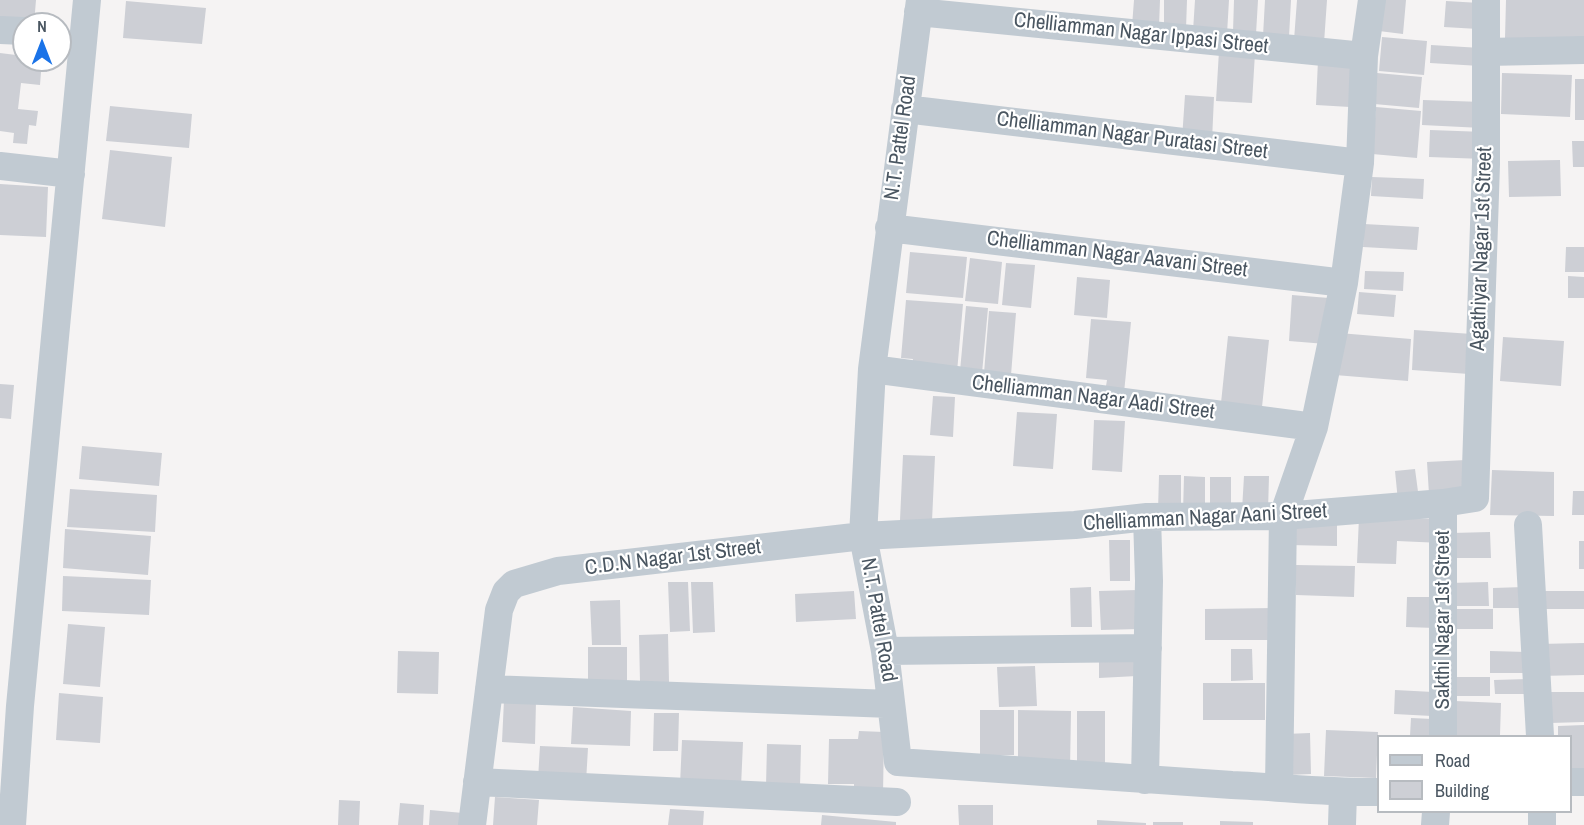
<!DOCTYPE html>
<style>
body{margin:0}
#map{position:relative;width:1584px;height:825px;overflow:hidden;background:#f5f3f3;font-family:"Archivo Narrow",sans-serif}
canvas{display:block}
.legend{position:absolute;left:1377px;top:735px;width:195px;height:78px;box-sizing:border-box;background:#fff;border:2px solid #b7bbc0;margin:0;padding:8px 10px;list-style:none;font-size:18px;color:#4a5661}
.legend li{display:flex;align-items:center;gap:12px;height:30px}
.legend b{width:30px;border:2px solid #b7bbc0}
.north{position:absolute;left:12px;top:12px;width:60px;height:60px;box-sizing:border-box;background:#fff;border:2px solid #b7bbc0;border-radius:50%;rotate:0deg;font-size:16px;font-weight:700;line-height:24px;text-align:center;color:#4a5661}
.north::after{content:'';display:block;margin:auto;width:21px;height:27px;background:#1a73e8;clip-path:polygon(50% 0,100% 100%,50% 72%,0 100%)}
</style>
<div id="map">
<canvas width="1584" height="825"></canvas>
<ul class="legend">
<li><b style="height:8px;background:#c1cad2"></b>Road</li>
<li><b style="height:16px;background:#cdcfd5"></b>Building</li>
</ul>
<div class="north">N</div>
</div>
<script>
const ctx = document.querySelector('canvas').getContext('2d');
ctx.lineJoin = 'round';
function fillPath(path, color) { ctx.fillStyle = color; ctx.fill(path, 'evenodd'); }
function trace(path, color, width, dash) { ctx.strokeStyle = color; ctx.lineWidth = width; ctx.lineCap = dash ? 'butt' : 'round'; ctx.setLineDash(dash || []); ctx.stroke(path); }
function write(font, color, halo, rows, align = 'center') {
  ctx.font = font + ' "Archivo Narrow",sans-serif'; ctx.lineWidth = 4.5; ctx.setLineDash([]); ctx.textBaseline = 'middle'; ctx.strokeStyle = halo; ctx.fillStyle = color; for (const [text, x, y, turn = 0] of rows) {
    ctx.save(); ctx.translate(x, y); ctx.rotate((+turn || 0) * Math.PI / 180); ctx.textAlign = isNaN(turn) ? turn : align; if (halo) ctx.strokeText(text, 0, 0); ctx.fillText(text, 0, 0); ctx.restore();
  }
}
fillPath(new Path2D(`
 M0 0H36L34 24 0 23Z
 M1134 0H1160L1159 27 1132 26Z
 M1164 0H1187L1186 29 1164 28Z
 M1195 0H1229L1227 34 1193 31Z
 M1234 0H1258L1256 34 1233 32Z
 M1265 0H1291L1289 37 1263 36Z
 M1297 0H1327L1324 43 1294 40Z
 M1382 0H1406L1403 34 1379 31Z
 M1506 0H1584V41L1505 38Z
 M126 1 206 8 202 44 123 38Z
 M1446 1 1480 3 1478 29 1444 27Z
 M1382 37 1427 41 1424 75 1379 71Z
 M1431 45 1481 48 1480 66 1430 63Z
 M1219 51 1255 53 1252 103 1216 101Z
 M0 53 24 56V60H48L47 72H41L40 85 21 83 18 109 38 111 36 126 29 125 27 144 13 143 14 133 0 131Z
 M1318 60 1352 62 1350 107 1316 105Z
 M1377 73 1422 77 1419 108 1374 104Z
 M1502 73 1572 75 1570 117 1501 114Z
 M1575 79H1584V120H1575Z
 M1185 95 1214 97 1212 140 1182 139Z
 M1423 100 1483 102 1482 128 1422 125Z
 M110 106 192 114 189 148 106 141Z
 M1376 107 1421 111 1417 158 1372 154Z
 M1430 130 1485 132 1484 159 1429 157Z
 M1572 141H1584V167H1573Z
 M110 150 172 157 165 227 102 219Z
 M1560 160 1561 196 1509 197 1508 161Z
 M1372 177 1424 179 1423 199 1371 196Z
 M0 184 48 187 46 237 0 235Z
 M1364 224 1419 227 1417 250 1363 247Z
 M1566 247H1584V272H1565Z
 M910 252 967 257 963 298 906 293Z
 M970 258 1002 262 998 304 965 301Z
 M1006 263 1035 265 1031 308 1002 305Z
 M1365 271 1404 272 1403 291 1364 289Z
 M1568 276 1584 277V298H1568Z
 M1077 277 1110 280 1107 318 1074 315Z
 M1359 292 1396 295 1394 317 1357 314Z
 M1292 295 1329 298 1326 344 1289 341Z
 M906 300 963 304 957 372 912 365 913 359 901 358Z
 M966 306 988 308 982 373 960 371Z
 M989 311 1016 313 1011 375 984 373Z
 M1091 319 1131 322 1124 393 1105 392 1107 380 1086 378Z
 M1414 330 1472 334 1469 374 1412 370Z
 M1339 333 1411 339 1408 381 1335 375Z
 M1228 336 1269 340 1262 407 1221 403Z
 M1503 337 1564 341 1561 386 1500 381Z
 M0 384 14 385 11 419 0 418Z
 M933 396 955 397 953 437 930 435Z
 M1017 412 1057 414 1053 469 1013 466Z
 M1094 420 1125 421 1122 472 1092 470Z
 M82 446 162 453 159 486 79 479Z
 M903 455 935 456 932 521 900 520Z
 M1466 460 1468 491 1429 494 1427 462Z
 M1415 469 1419 499 1398 501 1395 471Z
 M1492 470 1554 472V516L1490 515Z
 M1159 475H1181V512L1158 511Z
 M1184 476 1205 477V513H1183Z
 M1244 476H1269L1268 511 1242 510Z
 M1210 477H1231V513H1210Z
 M70 489 157 495 155 532 67 527Z
 M1573 491H1584V515H1572Z
 M1359 517 1443 519 1442 543 1397 541 1396 564 1357 563Z
 M1290 521 1337 522V546L1289 545Z
 M65 529 151 536 148 575 63 568Z
 M1490 532 1491 558H1452V533Z
 M1109 540H1130V581H1110Z
 M1579 541H1584V569H1579Z
 M1296 565 1355 566 1354 597 1296 595Z
 M63 576 151 580 149 615 62 611Z
 M668 582H688L690 631 670 632Z
 M691 582H713L715 632 693 633Z
 M1488 582 1489 606H1449V583Z
 M1091 587 1092 627H1071L1070 588Z
 M1524 587 1525 608H1493V588Z
 M1138 590 1139 629 1101 630 1099 591Z
 M854 591 856 619 796 622 795 594Z
 M1542 591H1584V609H1542Z
 M1407 597H1436L1435 628 1406 627Z
 M620 600 621 645H592L590 601Z
 M1274 608V640H1205V609Z
 M1454 609H1493V629H1454Z
 M68 624 105 627 100 687 63 684Z
 M668 634 669 682H640L639 635Z
 M1584 643V675L1539 676V644Z
 M588 647H627V692H588Z
 M1231 649H1252L1253 680 1231 681Z
 M398 651 439 652 438 694 397 693Z
 M1490 651 1527 652 1526 673H1490Z
 M1136 654 1137 676 1099 678V656Z
 M1035 666 1037 706 999 707 997 667Z
 M1455 677H1490V696H1455Z
 M1528 679V694H1495L1494 680Z
 M1203 683H1265V720H1203Z
 M1395 690 1433 692 1432 716 1394 714Z
 M1549 692H1584V722L1550 723Z
 M59 693 103 697 100 743 56 740Z
 M504 700 536 701 535 744 502 742Z
 M1455 701 1501 703 1500 735H1454Z
 M573 707 631 711 630 746 571 744Z
 M980 710H1014V755H980Z
 M1018 710 1071 711 1070 769H1018Z
 M1077 711H1105V772H1077Z
 M654 713H679L678 751H653Z
 M1411 718 1433 719 1432 736H1410Z
 M1584 725V770H1570V736H1558V726Z
 M1326 730 1378 732 1376 778 1324 776Z
 M859 731 884 732 883 795 854 794V784H828L829 739H858Z
 M1310 733 1311 774 1287 775 1285 734Z
 M682 740 743 742 741 787 680 785Z
 M767 744 801 745 800 787 766 786Z
 M540 746 588 748 586 782 538 779Z
 M495 797 539 800 537 825H493Z
 M339 800 360 801 359 825H338Z
 M400 803 424 805 423 825H398Z
 M958 805H993V825H959Z
 M670 809 704 811 703 825H668Z
 M430 810 463 813 462 825H429Z
 M822 815 896 822V825H821Z
 M1097 820 1146 823V825H1097Z
 M1220 821 1253 822V825H1220Z
 M1153 822H1183V825H1153Z`), '#cdcfd5');
trace(new Path2D(`
 M920 0 872 369 863 536 885 651 898 762C1010 770 1121 778 1232 785 1281 787 1330 793 1378 792
 M918 12 1364 56
 M0 30 24 31
 M1486 52 1584 50
 M905 109 1360 163
 M0 166 71 174
 M889 228 1344 283
 M872 369 1314 427
 M1528 525 1540 736
 M885 651 1148 648
 M489 689 891 704
 M1443 736V503
 M1145 780 1149 581 1147 517
 M477 782 897 802
 M1570 782H1584
 M1279 787 1283 516 1314 427 1344 283 1360 163 1364 56 1372 0
 M12 825 20 706 87 0
 M472 825 499 610 506 592 514 584 558 571 863 536 1075 525 1147 517 1283 516 1443 503 1475 498 1486 164V0
 M1342 825 1343 793
 M1435 825 1436 812
 M1542 825V812`), '#c1cad2', 28);
write('21px', '#4a5661', '#fff', [
 ["Chelliamman Nagar Ippasi Street",1141,34,6],
 ["Chelliamman Nagar Puratasi Street",1132,136,7],
 ["N.T. Pattel Road",901,138,-82],
 ["Agathiyar Nagar 1st Street",1482,249,-88],
 ["Chelliamman Nagar Aavani Street",1117,255,7],
 ["Chelliamman Nagar Aadi Street",1093,398,7],
 ["Chelliamman Nagar Aani Street",1205,518,-3],
 ["C.D.N Nagar 1st Street",673,558,-7],
 ["N.T. Pattel Road",878,620,80],
 ["Sakthi Nagar 1st Street",1443,620,-90]
]);
</script>
